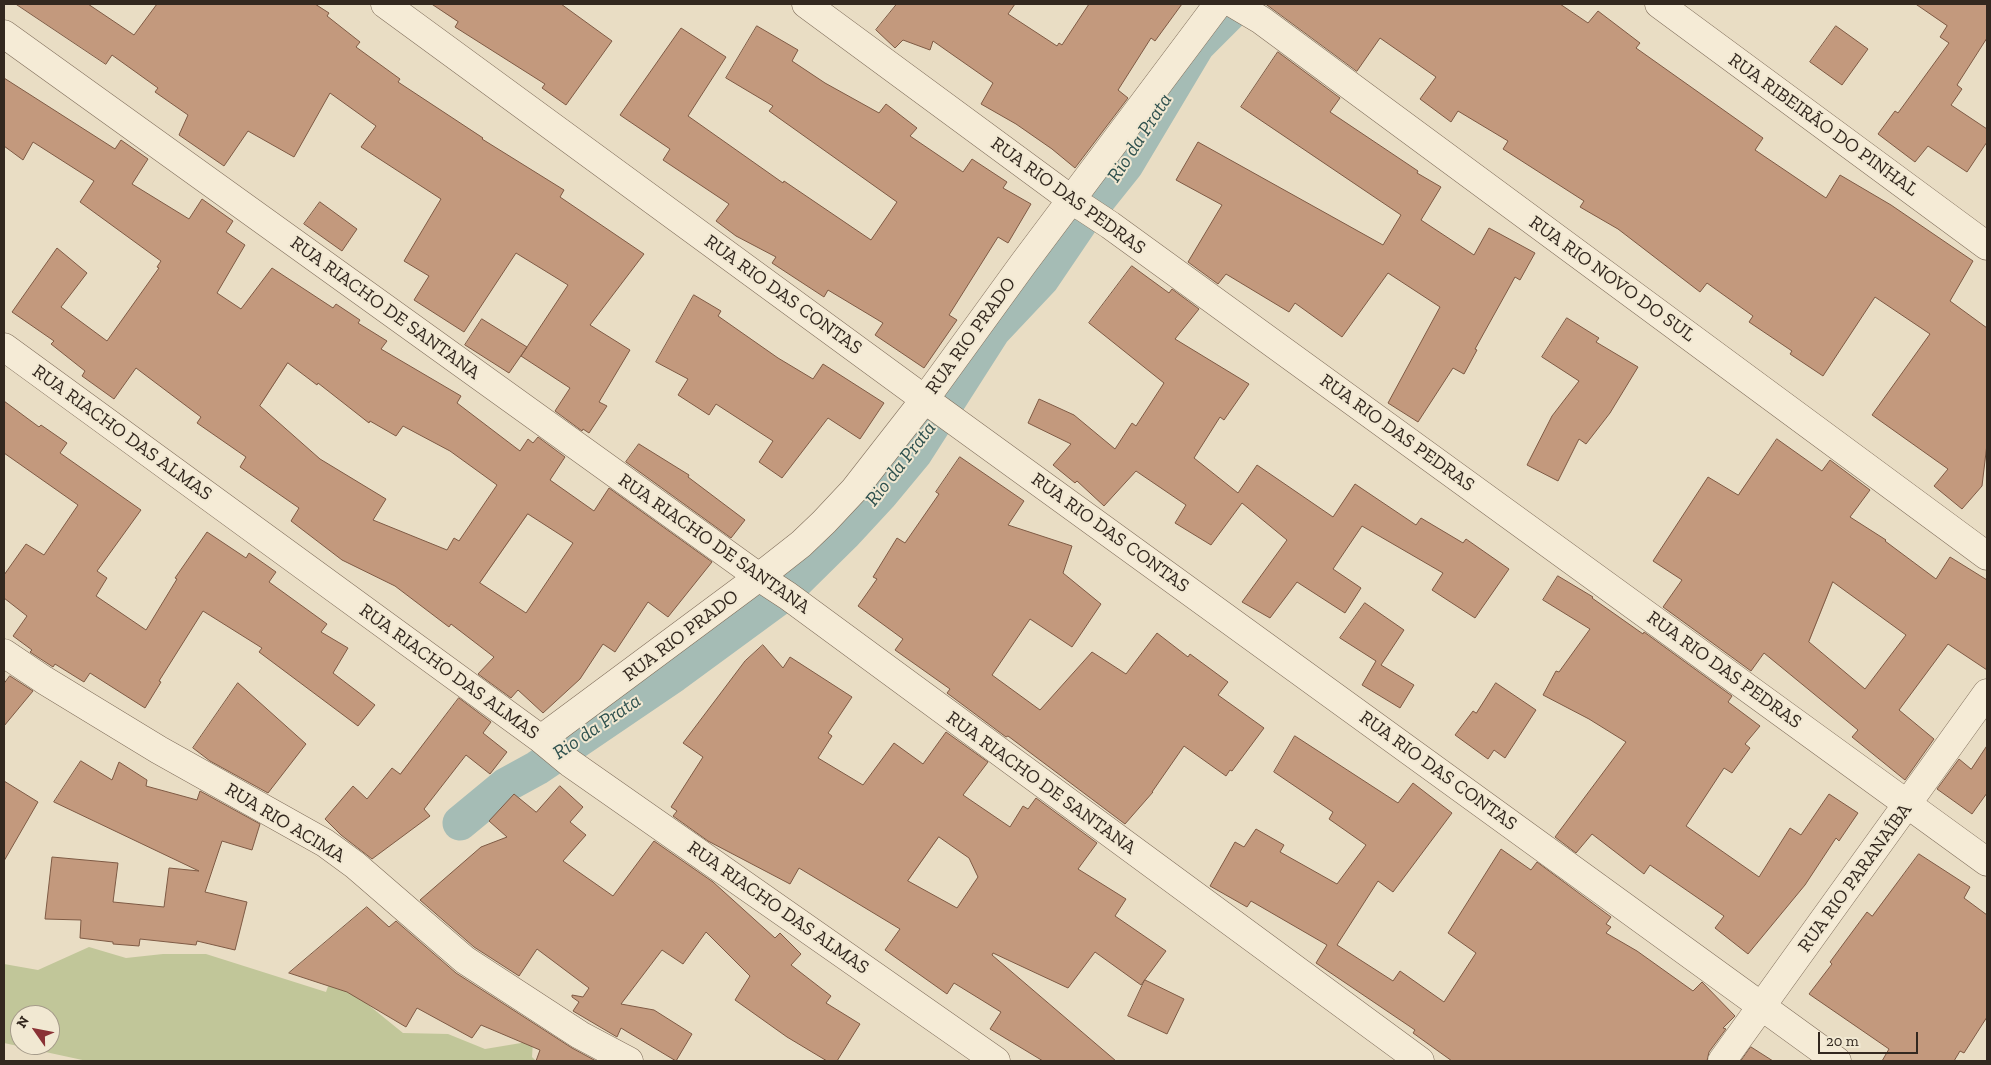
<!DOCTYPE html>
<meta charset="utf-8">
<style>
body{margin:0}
#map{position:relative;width:1991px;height:1065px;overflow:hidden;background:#e9ddc4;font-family:"Zilla Slab",serif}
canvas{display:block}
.frame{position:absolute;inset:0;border:5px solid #33281f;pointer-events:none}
.north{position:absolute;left:10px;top:1005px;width:50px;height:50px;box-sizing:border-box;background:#f1e8d2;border:1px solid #a59b8a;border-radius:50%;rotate:303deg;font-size:14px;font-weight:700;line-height:20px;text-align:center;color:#33281f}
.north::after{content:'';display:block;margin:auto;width:18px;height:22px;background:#8a3235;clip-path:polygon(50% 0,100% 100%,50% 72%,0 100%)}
.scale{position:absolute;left:1818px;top:1032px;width:100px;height:22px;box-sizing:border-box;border:2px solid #33281f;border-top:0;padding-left:6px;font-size:15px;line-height:18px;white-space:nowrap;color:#33281f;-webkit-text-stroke:4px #f1e8d2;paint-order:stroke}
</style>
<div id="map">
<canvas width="1991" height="1065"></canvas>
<div class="frame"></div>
<div class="north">N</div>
<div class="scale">20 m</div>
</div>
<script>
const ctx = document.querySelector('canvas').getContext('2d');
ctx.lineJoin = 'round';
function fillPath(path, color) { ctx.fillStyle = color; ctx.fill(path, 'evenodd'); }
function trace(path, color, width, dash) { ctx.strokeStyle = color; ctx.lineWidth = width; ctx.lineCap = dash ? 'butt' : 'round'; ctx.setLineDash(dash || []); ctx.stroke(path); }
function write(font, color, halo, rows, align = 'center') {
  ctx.font = font + ' "Zilla Slab",serif'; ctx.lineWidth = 4; ctx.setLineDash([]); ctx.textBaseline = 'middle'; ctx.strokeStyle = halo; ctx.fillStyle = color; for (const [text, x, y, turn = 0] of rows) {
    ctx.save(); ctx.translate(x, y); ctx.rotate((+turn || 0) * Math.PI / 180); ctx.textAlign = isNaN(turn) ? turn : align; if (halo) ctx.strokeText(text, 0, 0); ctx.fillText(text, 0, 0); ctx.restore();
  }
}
fillPath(new Path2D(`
 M344 941 366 1003 403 1033 448 1034 485 1049 533 1041 532 1057 536 1061H87L4 1043V964L38 970 89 947 126 958 163 954H206L326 992ZM20 1015H50V1045H20Z`), '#c1c699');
trace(new Path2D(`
 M460 823 506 785 537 768 674 675 779 598 844 534 881 494 915 453 993 331 1042 279 1082 220 1126 165 1197 46 1239 4`), '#a5bcb5', 35);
const building = new Path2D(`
 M16 4H88L134 35 157 4H315L329 13 327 16 360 42 356 47 400 79 398 82 483 138 482 139 564 190 560 197 644 254 590 325 630 350 599 402 607 406 589 433 583 429 582 431 555 411 570 388 521 356 568 285 516 253 464 332 414 300 429 276 404 261 441 199 361 147 376 126 330 93 294 157 248 131 224 166 179 135 188 115 155 92 158 88 112 55 106 64Z
 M432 4H561L612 41 566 105 542 88 545 84 455 27 458 22Z
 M897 4H1015L1008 14 1057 46 1059 43 1062 45 1089 4H1182L1155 41 1151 38 1118 90 1128 98 1075 168 1052 149 1016 124 981 104 993 83 933 41 930 50 903 40 895 48 876 30Z
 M1266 4H1560L1588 23 1598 11 1640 43 1636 48 1763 138 1755 150 1826 198 1840 175 1891 205 1973 261 1950 301 1987 328V444L1982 486 1962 509 1934 486 1948 469 1872 415 1930 334 1875 297 1823 376 1790 354 1792 351 1749 322 1753 316 1707 283 1700 292 1618 229 1580 207 1584 201 1503 149 1508 141 1458 111 1451 122 1420 99 1436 77 1380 38 1357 71Z
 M1916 4H1987V38L1957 85 1962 89 1951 105 1987 129V142L1967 172 1928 146 1915 162 1878 134 1895 111 1898 113 1949 43 1940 37 1947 26Z
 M757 26 798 50 792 61 825 83 879 113 886 104 917 128 910 136 963 172 972 159 1007 182 1003 188 1031 204 1008 243 998 237 949 315 957 320 924 368 875 335 883 323 828 290 824 297 772 263 776 257 736 236 716 221 729 204 663 160 670 149 620 115 681 28 726 57 688 116 783 183 784 181 871 240 897 202 769 111 773 106 726 78Z
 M1836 26 1868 49 1842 85 1810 62Z
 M1278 52 1340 98 1330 112 1418 171 1417 173 1441 187 1421 220 1474 255 1489 228 1535 253 1520 280 1515 277 1475 349 1477 350 1464 374 1453 368 1418 422 1388 403 1440 307 1388 273 1342 337 1295 303 1289 312 1226 274 1218 284 1188 262 1222 205 1176 180 1198 142 1383 245 1401 215 1241 107Z
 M4 78 115 149 121 140 148 159 132 184 189 219 202 199 233 221 226 232 245 245 217 293 241 309 272 268 333 308 336 304 360 320 358 323 387 341 381 349 461 396 457 403 520 451 528 439 533 443 538 437 565 457 550 480 594 511 609 488 712 562 668 617 648 602 615 652 603 644 580 679 543 713 518 690 511 698 478 674 494 657 451 624 449 627 395 586 342 560 291 521 299 508 240 467 246 457 197 423 201 417 136 368 114 399 82 376 85 371 51 344 54 341 12 312 57 248 87 273 61 307 107 341 159 268 157 267 161 261 80 202 94 181 33 142 23 160 4 146ZM288 363 317 385 318 383 369 423 370 421 396 436 403 426 450 451 497 485 459 541 454 538 447 550 373 520 386 499 320 459 260 406ZM528 514 573 543 526 613 480 583Z
 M320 202 357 229 342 251 304 224Z
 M1132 266 1169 293 1172 289 1199 309 1175 339 1249 384 1224 420 1220 417 1194 458 1238 493 1257 465 1333 517 1355 484 1416 525 1421 518 1463 543 1466 539 1509 569 1475 618 1432 590 1443 573 1362 526 1333 569 1361 588 1345 613 1297 582 1270 618 1242 602 1287 540 1242 503 1211 545 1175 523 1186 505 1136 471 1104 506 1077 481 1075 483 1053 465 1071 444 1028 423 1039 399 1074 415 1115 449 1132 423 1136 426 1164 383 1089 323Z
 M694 295 721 311 718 316 778 358 813 379 823 364 884 403 860 439 828 418 782 478 759 462 773 441 716 404 709 415 678 395 688 379 656 362Z
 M1567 318 1599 338 1596 342 1638 367 1610 413 1586 444 1579 439 1558 481 1527 465 1552 416 1579 381 1542 357Z
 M482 319 527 347 509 373 465 345Z
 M4 401 39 427 41 425 67 443 60 453 141 510 97 571 107 578 96 596 146 630 177 579 175 578 207 532 246 558 249 553 276 572 269 582 327 624 321 632 348 648 333 673 375 705 358 726 259 652 262 648 203 611 159 681 161 682 145 708 90 673 84 682 55 664 53 667 30 652 32 650 13 636 27 616 4 598V575L26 544 44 555 78 505 4 453Z
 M1777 439 1822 471 1830 460 1870 490 1850 517 1886 540 1885 541 1936 579 1950 557 1987 580V670L1948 644 1899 710 1934 739 1905 780 1852 737 1858 730 1764 653 1751 671 1663 607 1682 580 1653 561 1708 477 1738 495ZM1833 582 1906 635 1865 689 1809 642Z
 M639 444 689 475 688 477 745 520 731 538 626 462Z
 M960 457 1024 501 1008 525 1072 546 1063 573 1101 604 1072 647 1030 619 992 675 1040 710 1092 652 1126 674 1157 633 1188 657 1190 654 1228 682 1218 695 1264 728 1232 771 1230 770 1226 776 1184 746 1152 792H1153L1125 824 1008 736 1006 737 947 693 950 689 895 650 903 639 858 606 877 579 873 577 897 538 905 543 939 494 936 492Z
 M1558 576 1593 597 1592 598 1643 634 1644 632 1732 696 1728 702 1760 726 1745 744 1750 748 1732 773 1724 768 1686 826 1759 877 1790 828 1801 835 1829 794 1858 813 1839 841 1836 838 1805 885 1748 954 1715 928 1724 916 1650 865 1644 874 1592 834 1576 853 1555 837 1626 742 1589 719 1543 695 1556 671 1559 672 1590 629 1543 600Z
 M1365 603 1404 630 1381 665 1414 685 1400 708 1362 685 1376 661 1340 638Z
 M763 645 783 668 790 657 852 697 828 733 832 736 818 758 863 785 894 743 923 764 946 732 988 762 963 795 1010 827 1023 806 1028 809 1036 798 1097 843 1078 869 1126 899 1115 916 1166 951 1141 985 1095 952 1068 988 993 953 992 955 1116 1061H1043L990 1029 1001 1012 954 983 947 994 885 950 900 929 799 868 790 884 708 841 673 816 677 811 671 807 703 757 683 743 745 661ZM939 837 969 858 978 877 957 908 908 881Z
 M10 676 33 691 4 726V684Z
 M238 683 306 744 268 793 210 761 193 748Z
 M1496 683 1536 710 1505 758 1494 750 1488 759 1455 735 1473 711 1476 713Z
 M459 698 491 722 483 733 507 752 490 774 466 755 424 809 430 816 372 859 341 835 325 819 353 786 367 799 392 768 400 774Z
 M1295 736 1398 803 1413 783 1452 813 1393 892 1378 881 1337 945 1393 981 1400 971 1444 1002 1476 953 1448 933 1501 849 1531 870 1537 862 1611 917 1606 924 1611 927 1606 933 1637 951 1693 991 1702 982 1735 1016 1723 1028 1726 1029 1709 1052 1707 1061H1452L1413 1033 1415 1030 1316 963 1327 945 1251 901 1247 907 1210 886 1235 842 1244 847 1256 829 1284 845 1280 852 1337 884 1366 845 1329 819 1333 812 1274 772Z
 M1987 746V793L1972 814 1937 789 1959 759 1971 769Z
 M81 761 112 780 119 762 147 780 146 786 197 800 200 791 260 824 252 850 222 841 205 892 247 902 235 950 197 941 196 945 140 939 139 946 113 944V942L80 938 81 920 45 919 52 857 118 863 113 902 164 907 169 868 199 871 54 802Z
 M4 781 38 802 4 861Z
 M560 786 583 807 570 822 586 835 563 861 613 896 654 841 713 882 775 938 780 933 801 954 791 965 831 996 826 1003 860 1024 837 1061H827L787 1037 735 1000 750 976 706 932 683 964 662 950 621 1004 654 1010 692 1034 676 1061 621 1028 617 1037 573 1011 579 1002 572 997V995L583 997 589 988 537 949 519 976 474 947 420 900 481 847 507 837 489 821 514 794 536 812Z
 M1919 854 1970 887 1964 898 1987 915V1017L1964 1053 1960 1051 1954 1061H1882L1889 1049 1809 994 1832 964 1830 962 1867 912 1872 916Z
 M367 907 389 927 396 921 456 973 572 1048 596 1061H536L540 1050 481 1025 472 1038 417 1008 406 1027 347 992 289 973Z
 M1145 980 1184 999 1167 1034 1128 1016Z
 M1751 1047 1773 1061H1741Z`);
fillPath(building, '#c3997d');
trace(building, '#7e5a44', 1);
const minor = new Path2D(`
 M385 4 927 401 1837 1061
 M806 4 1072 200 1110 225 1987 862
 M1234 4 1261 20 1987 556
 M1659 4 1987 246
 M4 34 759 577 788 596 1420 1061
 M4 347 541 739 570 763 996 1061
 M4 653 44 680 159 750 325 843 355 865 465 960 580 1035 629 1061
 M541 739 759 577 801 544 824 522 854 490 925 399 1023 264 1218 4
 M1722 1061 1987 693`);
trace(minor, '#816f5c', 29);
trace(minor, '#f5ebd6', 28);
write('19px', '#33281f', '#f1e8d2', [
 ["RUA RIBEIRÃO DO PINHAL",1823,125,36],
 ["RUA RIO DAS PEDRAS",1068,196,36],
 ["RUA RIO NOVO DO SUL",1612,279,36],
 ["RUA RIO DAS CONTAS",783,295,36],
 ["RUA RIACHO DE SANTANA",385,308,36],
 ["RUA RIO PRADO",971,336,-54],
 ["RUA RIACHO DAS ALMAS",122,433,36],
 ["RUA RIO DAS PEDRAS",1397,433,36],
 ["RUA RIO DAS CONTAS",1110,533,36],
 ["RUA RIACHO DE SANTANA",714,544,35],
 ["RUA RIO PRADO",681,636,-37],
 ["RUA RIO DAS PEDRAS",1724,670,36],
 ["RUA RIACHO DAS ALMAS",449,672,36],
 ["RUA RIO DAS CONTAS",1438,771,36],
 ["RUA RIACHO DE SANTANA",1041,783,36],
 ["RUA RIO ACIMA",285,823,31],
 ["RUA RIO PARANAÍBA",1855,878,-54],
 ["RUA RIACHO DAS ALMAS",778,908,35]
]);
write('italic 20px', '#2f514e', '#f1e8d2', [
 ["Rio da Prata",1140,138,-57],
 ["Rio da Prata",901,464,-52],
 ["Rio da Prata",597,727,-34]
]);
</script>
